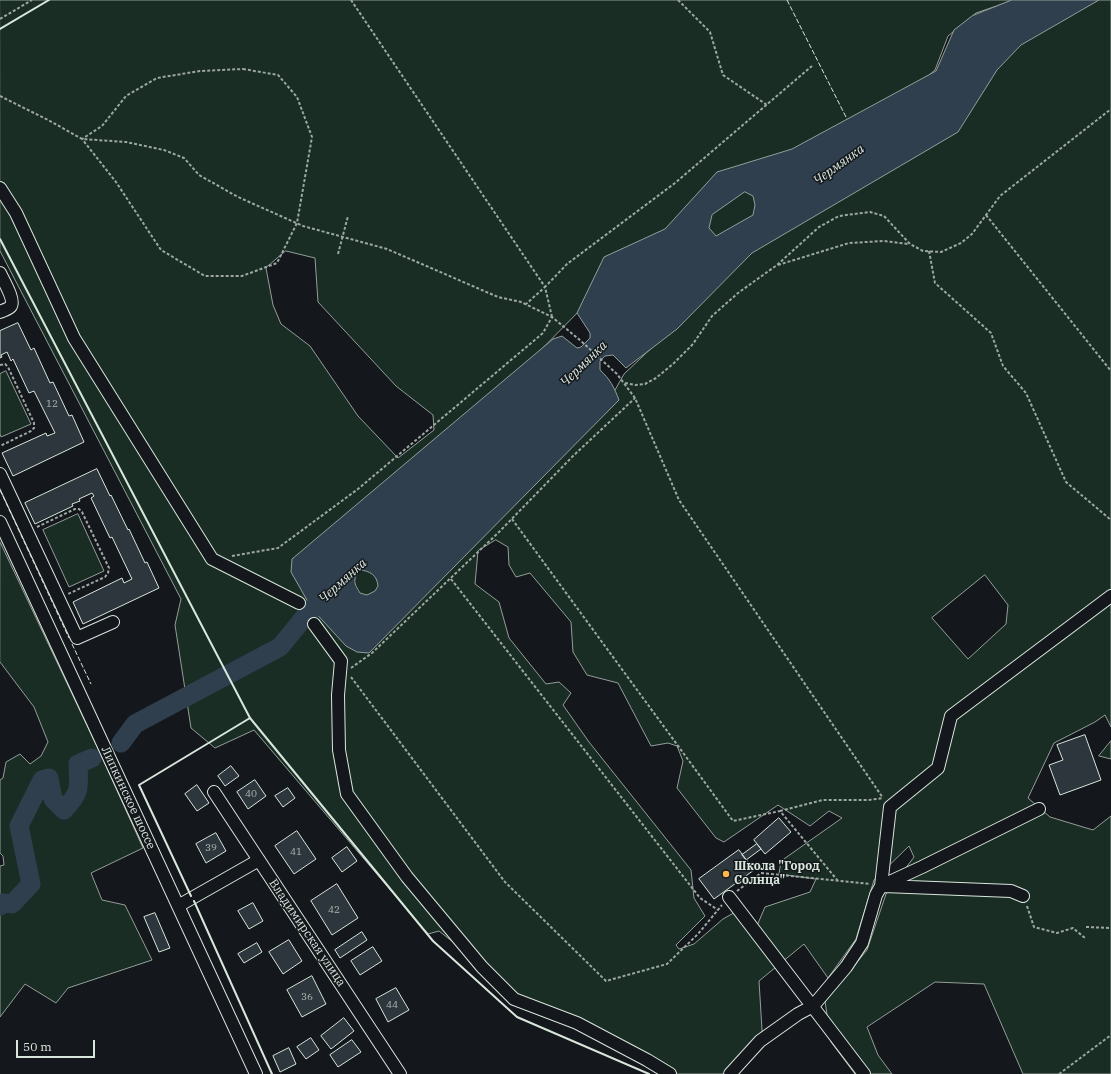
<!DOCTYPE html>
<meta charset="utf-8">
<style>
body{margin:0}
#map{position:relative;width:1111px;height:1074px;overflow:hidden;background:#14181c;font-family:"IBM Plex Serif",serif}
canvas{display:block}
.scale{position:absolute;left:16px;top:1040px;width:79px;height:18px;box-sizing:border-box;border:2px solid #d8e6dc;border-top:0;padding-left:5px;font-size:12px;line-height:14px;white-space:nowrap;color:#d8e6dc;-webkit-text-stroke:3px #14181c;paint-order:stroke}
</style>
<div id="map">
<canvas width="1111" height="1074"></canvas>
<div class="scale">50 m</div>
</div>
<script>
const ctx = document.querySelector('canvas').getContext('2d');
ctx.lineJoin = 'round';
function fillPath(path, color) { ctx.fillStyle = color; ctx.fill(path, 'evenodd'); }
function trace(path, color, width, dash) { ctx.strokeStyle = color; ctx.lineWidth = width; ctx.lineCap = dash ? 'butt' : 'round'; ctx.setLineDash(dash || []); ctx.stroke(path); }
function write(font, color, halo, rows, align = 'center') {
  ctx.font = font + ' "IBM Plex Serif",serif'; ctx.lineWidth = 3; ctx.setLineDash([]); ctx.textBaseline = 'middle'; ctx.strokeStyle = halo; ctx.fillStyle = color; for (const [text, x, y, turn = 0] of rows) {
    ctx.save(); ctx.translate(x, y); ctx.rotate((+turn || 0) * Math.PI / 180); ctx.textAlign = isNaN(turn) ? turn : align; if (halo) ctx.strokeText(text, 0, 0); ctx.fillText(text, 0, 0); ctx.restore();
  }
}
const green = new Path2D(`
 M0 0H1014L976 13 948 36 935 70 911 90 664 232 585 305 529 362 356 512 350 643 615 390 624 374 676 325 681 300 988 69 1029 32 1087 0H1111V727L1105 715 1095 722 1054 743 1028 798 1050 817 1093 830 1111 816V1074H1023L984 984 935 982 867 1027 878 1055 892 1074H855L831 1042 825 1001 867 950 886 894 914 857 909 846 874 880 856 939 828 978 804 944 759 981 763 1046 725 1074H658L598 1037 525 1007 467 953 439 931 428 934 254 730 215 748 191 728 175 625 181 599 0 251ZM286 251 315 258 318 302 396 386 433 415 434 430 398 458 358 416 310 346 281 324 273 305 266 268ZM496 540 508 547 509 565 516 577 530 573 571 622 573 652 587 675 618 683 651 746 668 743 677 746 683 761 677 788 716 838 724 842 778 805 810 826 829 811 842 818 781 861 779 874 816 879 810 892 765 907 756 928 739 910 723 919 694 944 679 949 676 945 705 916 694 898 691 870 589 742 563 705 571 693 559 682 546 684 509 638 499 602 475 584 478 551ZM985 575 1008 605 1006 624 968 659 932 618Z
 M746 185 757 187 761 218 717 240 702 225 709 210Z
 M6 371 31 424 1 437 0 434V374Z
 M78 514 104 571 69 587 43 530Z
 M0 542 101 755 143 848 91 873 102 900 125 905 152 960 68 988 56 1003 25 984 0 1017V866L4 865 3 856 0 853V780L3 778 6 762 20 754 30 764 41 756 48 742 34 707 0 662Z
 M367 564 384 582 373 598 350 592 352 572Z
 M1111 741V759L1099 756Z`);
fillPath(green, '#1a2d24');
trace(green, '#939e99', 1);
const water = new Path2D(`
 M1012 0H1099L1021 45 997 70 958 132 752 253 677 329 626 368 613 355 605 356 600 361V370C610 379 614 387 619 400L369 653 357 652 346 646 312 609 291 572 292 559 553 339 562 336 577 348 581 347 590 338V333L577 313 604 257 665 229 717 172 792 149 936 71 954 30 972 16ZM745 192 753 196 755 205 753 215 716 236 709 228 712 215ZM360 570C370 571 377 575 378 586L375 591 367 595 360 593C354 583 352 580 360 570Z`);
fillPath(water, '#2f3f4d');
trace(water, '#939e99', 1);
trace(new Path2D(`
 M121 743 135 724 280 647 307 614 330 592
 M0 906 3 903 12 904 31 884 19 826 42 780 49 778 53 799 64 810C81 792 79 788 78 764L92 758`), '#2f3f4d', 19);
const building = new Path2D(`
 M18 323 31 350 34 348 50 383 53 382 69 416 72 415 84 442 13 476 2 453 46 433 47 436 55 433 34 391 29 393 13 359 11 361 7 352 1 355 2 357 0 358V331Z
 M97 469 110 496 111 495 128 530 129 529 145 563 147 562 159 588 83 624 73 602 122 578 124 583 132 579 112 537 110 538 91 498 94 496 92 493 79 499 80 501 72 504 73 506 35 524 25 503Z
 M1085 735 1101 780 1060 795 1049 765 1063 760 1057 745Z
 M231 766 239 776 225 786 218 776Z
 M255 780 266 796 248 809 237 792Z
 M197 785 209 803 197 811 185 794Z
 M288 788 295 798 283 807 275 796Z
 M779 818 791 832 765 854 754 840Z
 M297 831 316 859 294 874 275 846Z
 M216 833 226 851 206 863 196 844Z
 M757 844 761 849 746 860 742 855Z
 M347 847 357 861 342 872 332 858Z
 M739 850 754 870 714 899 699 879Z
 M337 884 358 918 332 935 311 901Z
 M253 903 263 921 249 929 238 911Z
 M155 913 170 948 159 952 144 917Z
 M362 932 367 940 340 958 335 950Z
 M289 940 302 961 283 974 269 952Z
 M257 943 262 952 244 963 238 954Z
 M373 947 382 961 360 975 351 961Z
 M312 976 326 1004 302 1017 287 990Z
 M396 988 409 1010 388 1022 376 999Z
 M344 1018 354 1031 331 1049 321 1036Z
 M311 1038 319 1050 306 1059 297 1047Z
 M352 1040 361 1052 338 1067 330 1055Z
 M289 1048 296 1064 280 1072 273 1056Z`);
fillPath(building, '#2c363c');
trace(building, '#d8e6dc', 1);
const minor = new Path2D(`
 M0 188 16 213 74 338 212 559 299 603
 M0 273C3 280 15 299 11 306 9 309 4 310 0 312
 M0 474 77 638 113 622
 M0 522 256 1074
 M314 624 341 661 338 695 339 750 347 794 407 877 482 967 514 999 577 1023 647 1060 670 1074
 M214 792 400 1074
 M881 886 922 867 1039 809
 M884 886 1011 891 1023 896
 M729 897 864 1074
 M178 906 259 860
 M730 1074 760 1041 798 1014 813 1006 846 967 862 943 876 895 881 886 890 807 938 768 951 716 1111 596`);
trace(minor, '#d8e6dc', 14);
trace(new Path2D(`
 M351 0 545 287 526 304
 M678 0 710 32 723 75 767 105
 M0 19 32 0
 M243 69 278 75 297 97 312 137 297 223 277 263 242 276H205L161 250 116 182 82 139 102 126 126 96 157 78 200 71Z
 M0 96 50 121 82 139 126 142 164 150 184 158 199 175 238 197 303 226 387 249 498 297 521 302 552 317
 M986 215 1111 371
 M929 251 935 283 991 333 1003 366 1026 393 1066 482 1111 520
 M338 254 348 216
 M778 265 849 243 884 241 908 244
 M552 317 545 287 567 264 675 183 812 66
 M0 365 5 364 8 367 34 423V428L31 431 0 446
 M625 383 635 385 645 384 656 378 673 364 693 344 712 316 738 293 777 265 819 227 839 216 870 212 884 216 910 244 923 251 941 252 961 243 972 234 1000 196 1111 109
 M512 519 733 821 780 811 838 881
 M37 527 75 509H79L82 512 109 568 108 573 105 577 68 594
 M232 556 278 548 358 489 543 333 552 317 581 341 617 374 635 398 679 500 883 798
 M451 579 700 898 718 910
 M351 668 372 653 499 532 573 456 635 398
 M351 677 505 882 606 981 667 964 698 934 722 905
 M780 811 823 800H869L883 798
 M737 891 761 873 870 884
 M1027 906 1034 927 1057 933 1073 928 1085 938
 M1086 927 1111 928
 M1059 1074 1111 1035`), '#9da8a2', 2, [3, 2]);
trace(minor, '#14181c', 12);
trace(new Path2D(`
 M787 0 847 119
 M0 490 69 638
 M72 644 91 684`), '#d8e6dc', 1, [5, 2]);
trace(new Path2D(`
 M0 29 49 0
 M0 239 250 718 433 941 517 1017 649 1074
 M191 896 139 785 250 718
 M194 901 272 1074`), '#d8e6dc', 2);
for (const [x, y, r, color] of [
 [726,874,4,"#ffb74d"]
]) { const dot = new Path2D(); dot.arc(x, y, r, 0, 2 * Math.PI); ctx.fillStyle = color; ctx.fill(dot); trace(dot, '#14181c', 1.5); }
write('10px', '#adbab4', null, [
 ["12",52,404],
 ["40",251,794],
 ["39",211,848],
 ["41",296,852],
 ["42",334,910],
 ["36",307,997],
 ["44",392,1005]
]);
write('12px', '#d8e6dc', '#14181c', [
 ["Липкинское шоссе",128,798,65],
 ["Владимирская улица",307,933,56]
]);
write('bold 12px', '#d8e6dc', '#14181c', [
 ["Школа \"Город",734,867],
 ["Cолнца\"",734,881]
], 'left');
write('italic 13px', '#d8e6dc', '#14181c', [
 ["Чермянка",839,165,-36],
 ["Чермянка",584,364,-44],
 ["Чермянка",343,581,-42]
]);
</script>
